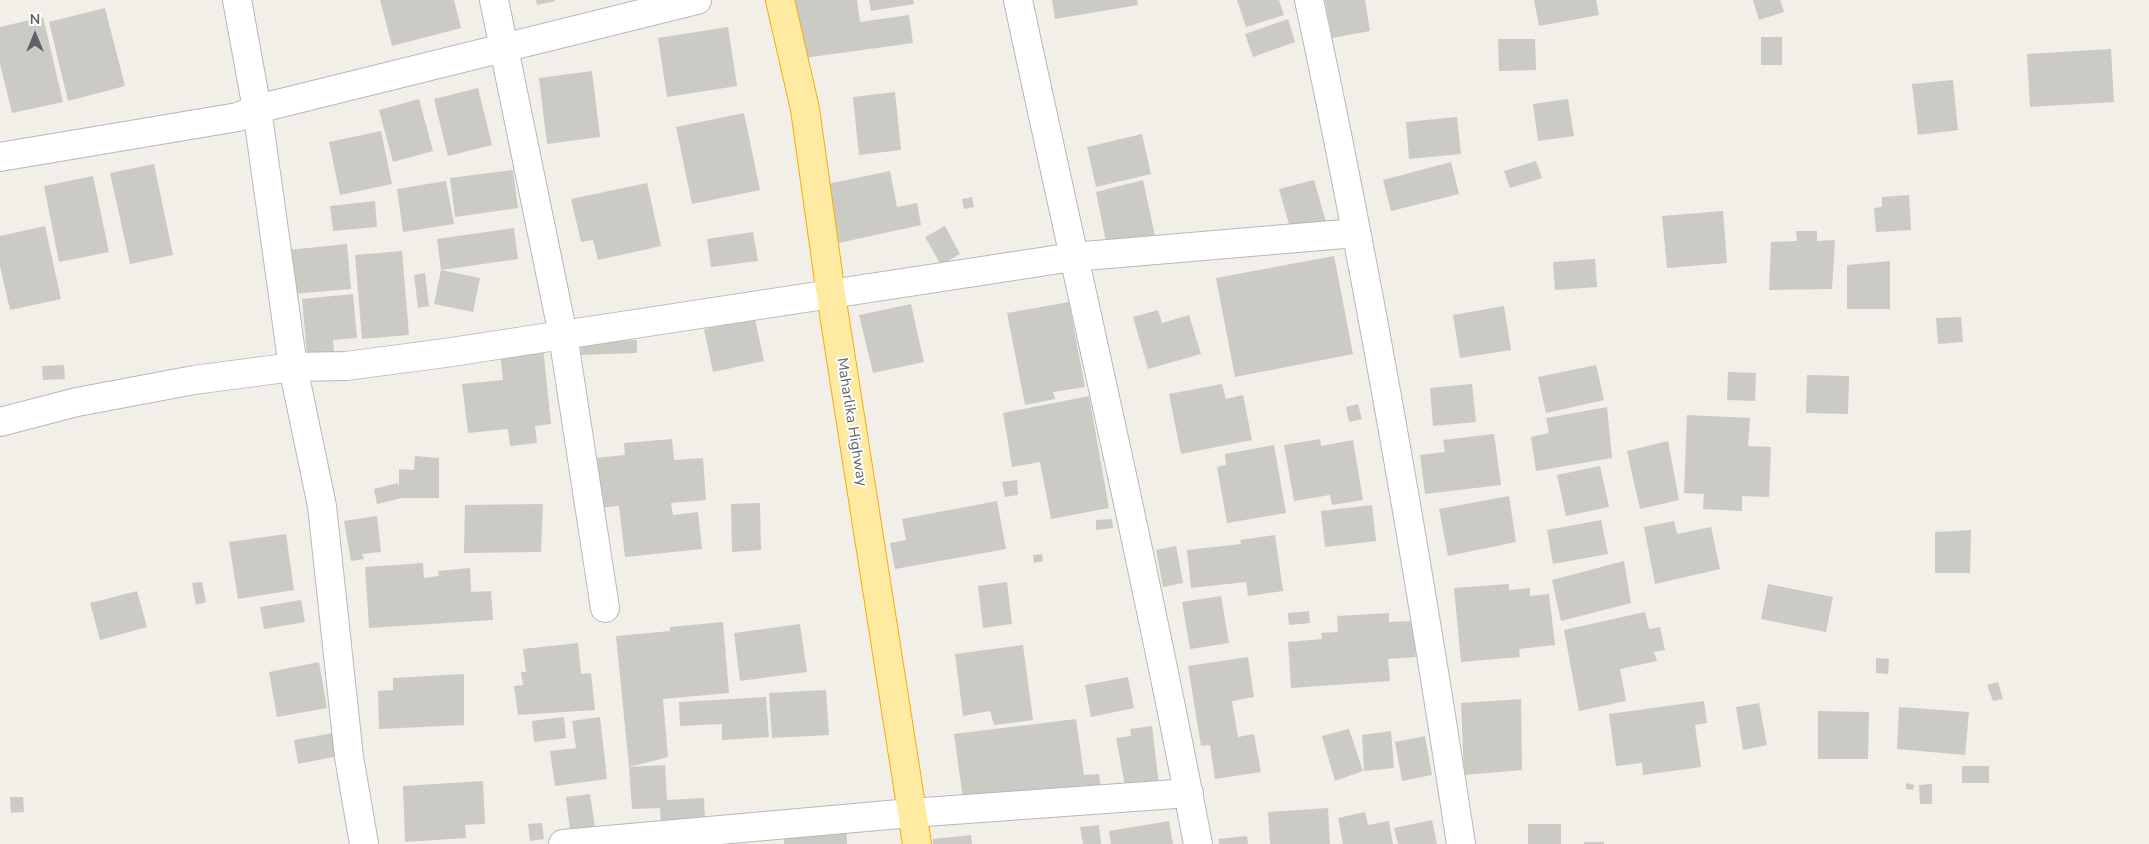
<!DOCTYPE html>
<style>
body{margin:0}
#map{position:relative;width:2149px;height:844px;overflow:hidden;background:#f1efe8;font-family:"Nunito Sans",sans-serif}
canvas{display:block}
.north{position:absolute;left:10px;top:10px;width:50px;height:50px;-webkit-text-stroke:4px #fff;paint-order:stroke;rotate:0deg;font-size:14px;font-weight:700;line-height:20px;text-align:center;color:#5f6368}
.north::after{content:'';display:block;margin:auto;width:18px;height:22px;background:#5f6368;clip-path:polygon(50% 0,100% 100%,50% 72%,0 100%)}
</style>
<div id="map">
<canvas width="2149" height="844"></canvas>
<div class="north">N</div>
</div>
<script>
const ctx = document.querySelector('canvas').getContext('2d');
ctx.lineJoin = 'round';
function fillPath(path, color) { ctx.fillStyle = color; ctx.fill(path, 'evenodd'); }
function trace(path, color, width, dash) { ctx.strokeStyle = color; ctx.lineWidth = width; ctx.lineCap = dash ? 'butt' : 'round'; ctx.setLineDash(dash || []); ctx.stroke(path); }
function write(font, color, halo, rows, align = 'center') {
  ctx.font = font + ' "Nunito Sans",sans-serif'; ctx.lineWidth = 4; ctx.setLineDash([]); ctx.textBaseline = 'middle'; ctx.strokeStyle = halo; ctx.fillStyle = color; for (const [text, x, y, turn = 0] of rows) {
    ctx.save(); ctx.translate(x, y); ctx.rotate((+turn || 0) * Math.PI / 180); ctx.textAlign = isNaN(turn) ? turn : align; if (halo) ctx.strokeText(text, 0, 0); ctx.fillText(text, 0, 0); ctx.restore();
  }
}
fillPath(new Path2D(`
 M380 0H454L461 28 392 46Z
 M536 0H555V1L537 5Z
 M795 0H857L860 22 909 15 913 43 804 58Z
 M869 0H913L914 4 871 11Z
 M1052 0H1137L1138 5 1055 19Z
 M1237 0H1279L1284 15 1246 27Z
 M1325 0H1365L1370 31 1332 38Z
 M1534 0H1596L1599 15 1539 26Z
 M1753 0H1780L1784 12 1759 20Z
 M105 8 125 86 68 101 49 22Z
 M43 17 63 102 12 113 0 64V27Z
 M1288 19 1295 42 1253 57 1245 34Z
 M728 27 737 86 667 97 658 38Z
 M1761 37H1782V65H1761Z
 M1498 39H1535L1536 70 1499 71Z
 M2111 49 2114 102 2030 107 2027 54Z
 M592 71 600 137 547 144 539 78Z
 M1953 80 1958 130 1918 135 1912 84Z
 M478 88 492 145 448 156 434 99Z
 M895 92 901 150 859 155 853 97Z
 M419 99 433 151 393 162 379 110Z
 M1568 99 1574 136 1538 141 1533 104Z
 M744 113 760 190 692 204 676 127Z
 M1457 117 1461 154 1409 159 1406 122Z
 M381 131 392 184 340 195 329 142Z
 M1142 134 1151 174 1096 187 1087 147Z
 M1536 161 1542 178 1510 188 1504 171Z
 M1451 162 1459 194 1391 211 1383 180Z
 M154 164 173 255 130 264 110 173Z
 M513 170 518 208 455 217 450 178Z
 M890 171 897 207 917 203 921 225 834 244 823 185Z
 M93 176 109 252 59 262 44 186Z
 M1143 180 1155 236 1107 247 1096 192Z
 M1314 180 1326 222 1291 231 1279 189Z
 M446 181 454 224 403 232 397 189Z
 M647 183 661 246 598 260 593 240 581 242 571 199Z
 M1909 195 1911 230 1876 232 1874 208 1882 207V197Z
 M972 197 974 207 964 209 962 199Z
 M375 201 377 227 333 231 330 206Z
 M1723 211 1727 263 1667 268 1662 216Z
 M45 226 61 299 10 310 0 266V236Z
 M945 226 960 254 941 265 925 237Z
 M514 228 518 259 441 270 480 278 473 312 434 304 441 270 437 239Z
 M1796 231H1817V241L1835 240 1832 289 1769 290 1771 242 1797 241Z
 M753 232 758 261 711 267 707 239Z
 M347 244 351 289 293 294 288 250Z
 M402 251 409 335 362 339 355 255Z
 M1334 256 1353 354 1235 377 1216 278Z
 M1595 259 1597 287 1555 290 1553 262Z
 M1890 261V309H1847V265Z
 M425 273 429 306 418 308 414 275Z
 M353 294 357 338 333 340 334 353 307 355 302 299Z
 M1069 302 1085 387 1053 392 1055 399 1025 405 1007 313Z
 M911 304 924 362 873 373 859 315Z
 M1504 306 1511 350 1460 358 1453 315Z
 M1158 310 1162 323 1189 315 1201 354 1148 369 1133 317Z
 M1961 317 1963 342 1938 344 1936 318Z
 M755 319 764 361 713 372 704 329Z
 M637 340V353L581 355V342Z
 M543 347 551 424 535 426 537 443 510 446 508 429 468 433 462 384 503 380 500 352Z
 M64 365 65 379 43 380 42 366Z
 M1596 365 1604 400 1546 413 1538 377Z
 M1728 372 1756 373 1755 401 1727 400Z
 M1807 375 1849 376 1848 414 1806 413Z
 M1222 384 1226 399 1243 395 1252 440 1181 454 1169 394Z
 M1472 384 1476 422 1433 426 1430 388Z
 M1089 396 1109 508 1051 519 1040 462 1012 467 1003 413Z
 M1358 404 1362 419 1349 422 1346 407Z
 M1607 407 1612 458 1536 471 1531 437 1549 433 1546 418Z
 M1687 415 1750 418 1748 446 1771 447 1769 497 1742 496V511L1703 509 1704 494 1684 493Z
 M1494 434 1501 485 1425 494 1420 455 1445 452 1443 440Z
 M672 439 674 460 703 458 706 500 671 503 673 515 698 512 702 549 625 557 619 506 598 508 595 458 625 455 624 443Z
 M1320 439 1321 446 1353 440 1363 500 1332 505 1330 495 1294 501 1284 445Z
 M1668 441 1679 500 1640 509 1627 451Z
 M1274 445 1286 513 1227 523 1217 467 1226 465 1225 454Z
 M415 456 439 458V498H402L377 504 374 489 398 483 399 489V469L414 470Z
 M1600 466 1609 507 1566 516 1557 475Z
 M1017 480 1018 495 1005 497 1002 482Z
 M1509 496 1516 542 1448 556 1439 509Z
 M997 501 1006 549 895 569 890 543 906 540 902 519Z
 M760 503 761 550 732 552 731 504Z
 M543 504 541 552 464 553 465 505Z
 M1372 505 1376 541 1325 547 1321 511Z
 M377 516 381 552 362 554 364 559 351 561 344 521Z
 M1112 519 1113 528 1096 530V520Z
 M1601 520 1608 554 1553 564 1547 530Z
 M1674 521 1677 534 1711 527 1720 569 1655 584 1644 527Z
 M1971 530 1970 573H1935V532Z
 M286 534 294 590 238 599 229 542Z
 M1275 535 1283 591 1248 596 1246 582 1191 588 1187 550 1241 544 1240 540Z
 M1176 546 1183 583 1163 587 1156 550Z
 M1042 554 1043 561 1034 563 1033 555Z
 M1624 561 1631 603 1561 621 1552 580Z
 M423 563 424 578 439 576 438 571 470 568 471 592 491 591 493 620 369 628 365 567Z
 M202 582 206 602 196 605 192 583Z
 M1007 582 1012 624 983 628 978 586Z
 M1509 584V590L1530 588V596L1549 594 1555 645 1519 649 1520 657 1461 662 1454 588Z
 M1768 584 1833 597 1826 632 1761 619Z
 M137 591 147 627 100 640 90 603Z
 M1221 596 1229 643 1190 649 1182 602Z
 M301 600 305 622 264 629 260 607Z
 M1309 611 1310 623 1289 625 1288 613Z
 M1645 612 1649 629 1660 627 1665 650 1654 652 1657 661 1620 669 1626 701 1579 711 1564 630Z
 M1389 613V622L1413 621 1416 657 1388 659 1390 681 1291 688 1288 642 1322 639 1321 633 1338 632 1337 616Z
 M723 622 729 693 663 699 668 757 629 767 616 636 670 631V627Z
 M800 624 807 672 740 681 734 633Z
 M578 643 581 674 591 673 595 710 518 715 514 686 523 685 521 672H526L523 649Z
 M1023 645 1033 720 994 725 990 711 963 716 955 654Z
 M1248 657 1254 697 1232 701 1238 737 1254 734 1261 772 1215 779 1210 745 1201 746 1188 666Z
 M1876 658 1889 659 1888 674 1876 673Z
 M319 662 327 708 277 717 269 672Z
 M464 674V725L379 729 378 691 393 690V678Z
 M1128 677 1134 708 1091 717 1085 685Z
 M1998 682 2003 699 1993 701 1987 685Z
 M826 690 829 735 772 738 769 693Z
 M766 697 769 737 722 740V724L680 726 679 702Z
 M1521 699 1522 770 1464 775 1461 703Z
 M1704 701 1707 723 1695 725 1701 767 1643 775 1642 763 1616 766 1609 714Z
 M1759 703 1767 745 1743 750 1736 707Z
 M1899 707 1969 712 1965 755 1897 749Z
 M1818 711 1869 712 1868 759H1818Z
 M564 717 566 738 534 742 532 721Z
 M600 717 607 779 555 786 550 751 576 748 572 721Z
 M1076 719 1084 775 1099 774 1101 790 964 806 954 734Z
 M1152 726 1159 786 1126 791 1116 738 1131 736 1130 729Z
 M1349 729 1363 771 1335 781 1322 736Z
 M1391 731 1394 768 1364 771 1362 735Z
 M333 733 338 756 298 764 294 740Z
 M1425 736 1432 775 1402 781 1395 742Z
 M665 765 667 800 704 798 705 823 661 825 660 808 632 809 629 767Z
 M1962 766H1989V783H1962Z
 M483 781 485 824 465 825 466 838 405 842 403 786Z
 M1906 783 1914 785 1913 790 1906 789Z
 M1932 784V804H1920L1919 785Z
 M590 794 595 828 570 831 566 797Z
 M10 797H23L24 812 11 813Z
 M1328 808 1330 844H1270L1268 812Z
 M1365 812 1368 825 1389 821 1393 844H1343L1338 818Z
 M1432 820 1437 844H1398L1394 828Z
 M1169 821 1173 844H1111L1109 831Z
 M542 823 544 839 530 841 528 824Z
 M1528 824H1561V844H1528Z
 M1099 825 1101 844H1083L1080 827Z
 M846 826 847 844H784L783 830Z
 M971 835 972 844H933V839Z
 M1247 836 1248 844H1219L1218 839Z
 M1584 842H1604V844H1584Z`), '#cccac5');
const minor = new Path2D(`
 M237 0 257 109 293 367 322 506 349 757 364 844
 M494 0 563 335 605 608
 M1018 0C1078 281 1144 561 1198 844
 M1309 0C1369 279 1418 562 1461 844
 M0 157 238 117 257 109 697 0
 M0 422 77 402 194 380 293 367 346 366 445 353 1073 257 1356 233
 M563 844 911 813 1189 793`);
const trunk = new Path2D(`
 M780 0 805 109 831 295 917 844`);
trace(minor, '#b5b8bc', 30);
trace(trunk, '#f9ab00', 30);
trace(minor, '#fff', 28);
trace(trunk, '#feeaa1', 28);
write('15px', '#5f6368', '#fff', [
 ["Maharlika Highway",851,422,81]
]);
</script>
